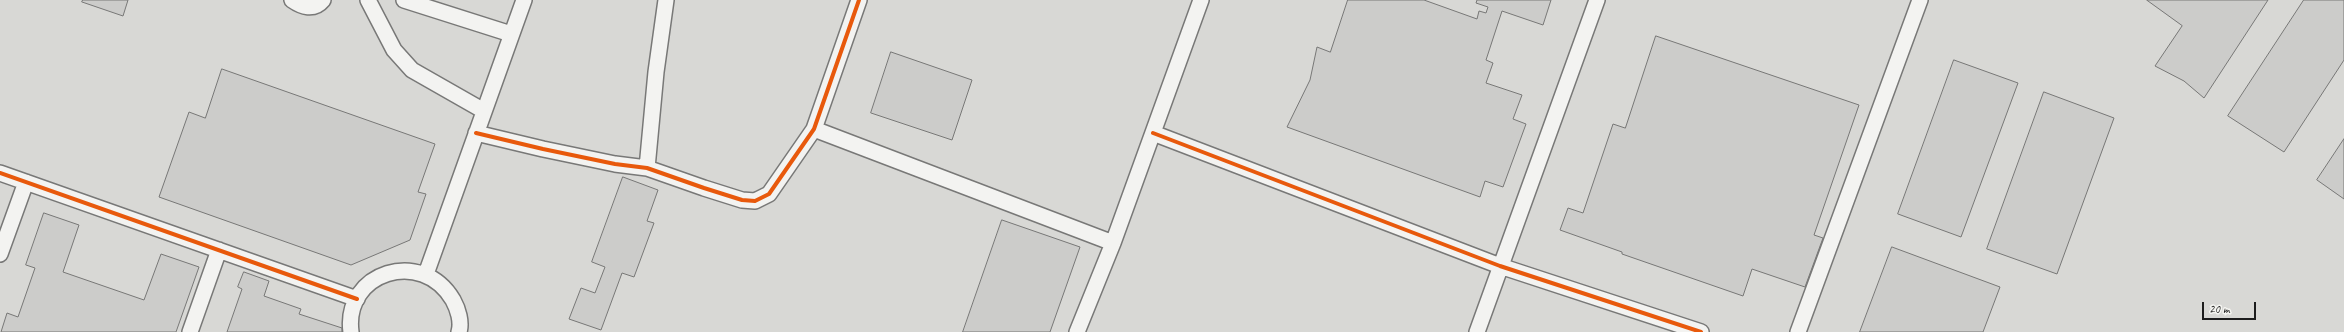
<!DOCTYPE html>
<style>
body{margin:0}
#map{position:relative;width:2344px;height:332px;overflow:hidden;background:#e8e8e6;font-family:Caveat,sans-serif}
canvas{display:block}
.scale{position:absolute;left:2202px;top:302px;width:54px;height:18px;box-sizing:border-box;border:2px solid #1c1c1c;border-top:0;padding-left:5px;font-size:12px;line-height:14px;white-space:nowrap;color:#1c1c1c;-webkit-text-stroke:3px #f6f6f2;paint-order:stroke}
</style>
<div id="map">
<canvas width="2344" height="332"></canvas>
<div class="scale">20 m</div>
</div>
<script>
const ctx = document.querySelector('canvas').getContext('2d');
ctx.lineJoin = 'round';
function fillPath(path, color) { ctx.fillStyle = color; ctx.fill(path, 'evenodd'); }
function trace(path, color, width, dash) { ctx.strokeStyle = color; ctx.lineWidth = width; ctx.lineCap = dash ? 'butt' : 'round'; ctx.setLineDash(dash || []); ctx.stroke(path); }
fillPath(new Path2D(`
 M0 0H2344V332H0Z`), '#d8d8d5');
const building = new Path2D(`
 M83 0H128L123 16 82 2Z
 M1348 0H1424L1477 19 1479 11 1486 13 1488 7 1476 3 1477 0H1551L1543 25 1502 11 1486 60 1493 63 1486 83 1522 95 1513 119 1526 124 1503 187 1485 181 1480 197 1287 127 1310 80 1317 47 1330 52Z
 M2147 0H2268L2204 98 2184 81 2155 66 2182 26Z
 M2304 0H2344V60L2284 152 2228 116Z
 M1656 36 1859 105 1814 235 1823 238 1805 287 1752 269 1743 296 1622 254V252L1560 230 1568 208 1583 213 1613 124 1625 128Z
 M891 52 972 80 952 140 871 113Z
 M1954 60 2018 83 1961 237 1898 214Z
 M222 69 435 144 418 192 426 194 410 240 351 265 159 197 189 112 205 118Z
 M2044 92 2114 118 2057 274 1987 249Z
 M2344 139V199L2317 180Z
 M623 177 658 190 647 221 654 223 634 277 622 273 601 330 569 319 581 288 595 293 605 267 592 262Z
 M44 213 79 225 63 272 144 300 161 254 199 267 176 332H1L7 313 18 317 35 268 26 265Z
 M1002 220 1080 247 1050 332H963Z
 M1892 247 2000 287 1983 332H1860Z
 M244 272 269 281 264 296 301 309 299 314 342 328V332H227L242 289 238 287Z`);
fillPath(building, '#ccccca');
trace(building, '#787877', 1);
const minor = new Path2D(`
 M292 0C302 7 314 11 323 0
 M368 0 394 50 412 70 484 111
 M404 0 511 34
 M814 129 1113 243
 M476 133 543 149 615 164 647 168 704 188 742 200 755 201 769 194 814 129 859 0
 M1153 133 1500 266 1701 332
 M647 168 656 72 666 0
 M0 173 357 299
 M0 254 26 182
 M426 274 524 0
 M190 332 219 250
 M351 332C343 272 422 247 453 300 458 309 462 322 459 332
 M1077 332 1113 243 1201 0
 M1477 332 1597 0
 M1798 332 1920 0`);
trace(minor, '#787877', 18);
trace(minor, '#f3f3f1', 15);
trace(new Path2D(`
 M476 133 543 149 615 164 647 168 704 188 742 200 755 201 769 194 814 129 859 0
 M1153 133 1500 266 1701 332
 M0 173 357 299`), '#e8590c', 4);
</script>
